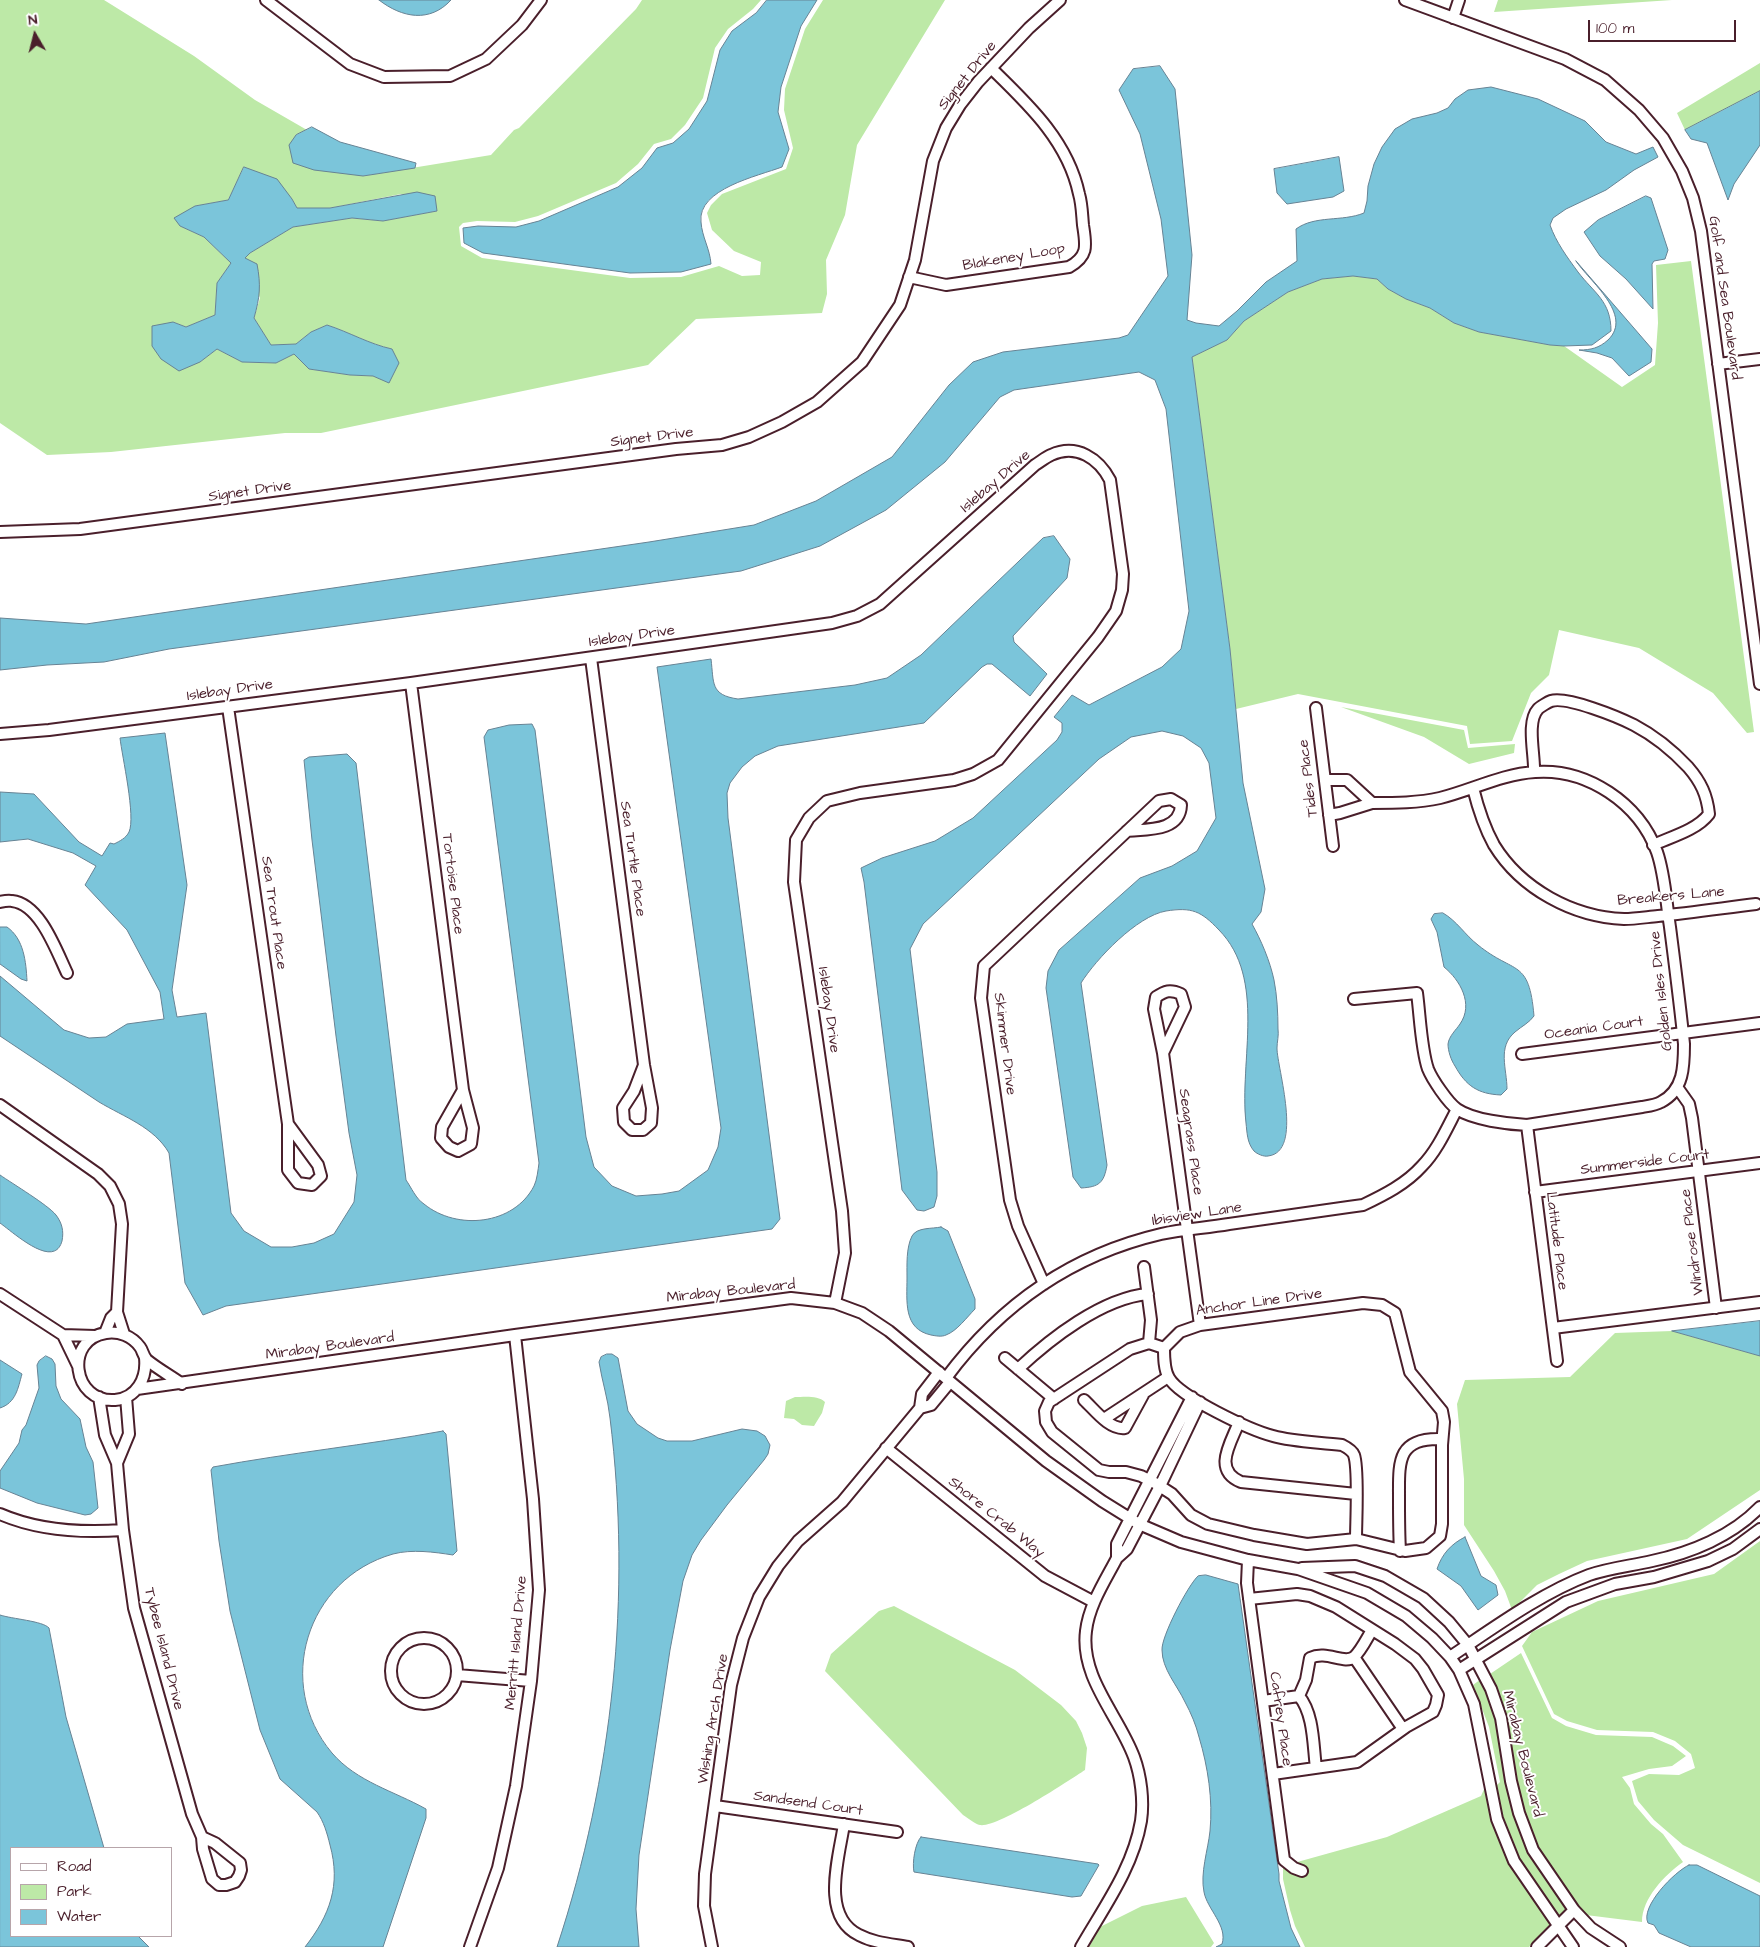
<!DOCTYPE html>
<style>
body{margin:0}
#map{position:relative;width:1760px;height:1947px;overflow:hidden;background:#fff;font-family:"Architects Daughter",sans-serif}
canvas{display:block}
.legend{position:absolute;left:10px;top:1847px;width:162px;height:90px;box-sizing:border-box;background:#fff;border:1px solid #b7a5aa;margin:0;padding:6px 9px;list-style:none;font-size:15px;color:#4a1f2b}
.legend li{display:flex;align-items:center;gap:10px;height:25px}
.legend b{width:25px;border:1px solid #b7a5aa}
.north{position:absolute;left:10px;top:10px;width:50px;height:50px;-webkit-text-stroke:4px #fff;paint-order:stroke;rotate:352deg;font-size:14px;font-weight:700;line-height:20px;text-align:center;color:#4a1f2b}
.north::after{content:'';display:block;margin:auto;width:18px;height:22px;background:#4a1f2b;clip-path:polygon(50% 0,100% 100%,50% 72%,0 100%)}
.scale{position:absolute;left:1588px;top:20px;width:148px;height:22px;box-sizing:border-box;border:2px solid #4a1f2b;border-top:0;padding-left:6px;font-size:15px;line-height:18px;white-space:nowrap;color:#4a1f2b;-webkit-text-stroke:4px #fff;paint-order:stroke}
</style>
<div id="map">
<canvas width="1760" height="1947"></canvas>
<ul class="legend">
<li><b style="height:6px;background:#fff"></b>Road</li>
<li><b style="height:14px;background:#bde9a7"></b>Park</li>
<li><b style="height:14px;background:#7bc5da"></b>Water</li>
</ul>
<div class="north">N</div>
<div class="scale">100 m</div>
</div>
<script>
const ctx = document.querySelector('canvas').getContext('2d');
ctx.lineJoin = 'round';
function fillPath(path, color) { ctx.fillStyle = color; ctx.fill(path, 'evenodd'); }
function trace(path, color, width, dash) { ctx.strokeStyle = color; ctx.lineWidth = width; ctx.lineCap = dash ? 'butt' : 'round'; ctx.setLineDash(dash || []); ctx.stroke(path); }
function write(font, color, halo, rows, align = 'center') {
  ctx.font = font + ' "Architects Daughter",sans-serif'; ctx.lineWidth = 4; ctx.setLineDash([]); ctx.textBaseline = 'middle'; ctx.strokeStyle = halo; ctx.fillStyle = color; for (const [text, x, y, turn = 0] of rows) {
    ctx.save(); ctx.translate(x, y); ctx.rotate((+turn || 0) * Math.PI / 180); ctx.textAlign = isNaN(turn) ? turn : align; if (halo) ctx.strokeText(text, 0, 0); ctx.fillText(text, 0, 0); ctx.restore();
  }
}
fillPath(new Path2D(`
 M0 0H104L194 56 255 100 307 130 296 135 363 176 491 155 514 130 519 128 636 9 642 0H761L753 9 728 29 715 48 703 98 685 125 671 139 654 144 638 164 616 183 538 216 515 222 477 221 463 223 459 227 461 246 482 258 630 278 681 277 719 266 742 276 760 275 761 262 734 251 712 230 707 213 711 205 722 194 786 169 793 148 784 110 785 89 805 29 823 0H945L857 145 845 215 826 260 827 294 822 313 696 319 648 365 321 433H285L111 452 47 455 0 423ZM244 167 292 199 297 208H330L401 194 437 211 383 221 352 218 293 227 250 253 244 258 260 298 254 318 271 345 296 344 311 332 327 325C349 332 369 344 392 349L389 382 373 376 350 375 309 369 294 354 276 363 242 362 217 349 200 362 173 322 186 327 215 315 217 283 231 263 204 237 180 226 195 206 228 200Z
 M1498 0H1672L1494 12Z
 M1760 63V91L1685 130 1677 113Z
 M1691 261 1754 732 1747 733 1713 693 1639 648 1559 630 1549 675 1531 693 1512 741 1470 744 1467 726 1298 694 1236 709 1230 649 1192 357 1227 340 1244 321 1288 292 1322 279 1353 276 1377 279 1388 289 1406 299 1430 308 1454 323 1479 332 1550 345 1564 346 1622 387 1655 365 1658 323 1656 265Z
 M1341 707 1464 730 1468 748 1515 744 1514 753 1469 764 1424 737Z
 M1672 1331 1760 1356V1490L1687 1539 1587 1561 1559 1574 1537 1585 1512 1610 1505 1591 1494 1571 1464 1525V1479L1457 1404 1465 1380 1570 1377 1615 1333Z
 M795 1397C804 1397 818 1395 825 1402L822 1413 814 1426 802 1425 794 1419 784 1418 786 1401Z
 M1760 1541V1883L1683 1845 1654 1820 1638 1801 1632 1781 1649 1774 1679 1775 1695 1768 1691 1754 1675 1741 1653 1732 1597 1730 1567 1721 1554 1714 1522 1646 1532 1632 1598 1601 1714 1574Z
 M894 1606 1015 1670 1061 1705 1076 1721 1082 1733 1087 1748 1085 1770C1068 1781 998 1828 980 1825 975 1824 968 1818 963 1815L825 1671 831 1654 879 1611Z
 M1521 1653 1552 1718 1566 1726 1596 1735 1652 1737 1673 1746 1686 1756 1672 1766 1649 1769 1622 1777 1630 1788 1634 1804 1651 1824 1663 1834 1683 1862C1665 1875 1642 1898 1642 1922L1586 1915 1578 1906C1565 1888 1546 1865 1537 1846 1528 1826 1521 1803 1516 1781 1507 1742 1507 1711 1490 1674Z
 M1481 1679 1496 1720 1506 1782 1515 1815 1528 1852 1567 1909 1558 1918 1518 1858 1502 1817 1495 1787 1500 1782 1489 1727 1473 1685Z
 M1485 1787 1493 1821 1509 1863 1551 1925 1529 1947H1305L1295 1926 1290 1910 1283 1879V1866L1387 1837 1481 1796Z
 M1186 1897 1214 1943 1211 1947H1089L1100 1927 1142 1906Z`), '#bde9a7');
const water = new Path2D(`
 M379 0H451C430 23 402 18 379 0Z
 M767 0H817L801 26 781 87 778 112 789 149 782 167C758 176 697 189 701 222 702 237 710 249 711 264L681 272 630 273 483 253 464 243 463 228 478 226 516 227 539 221 618 187 642 168 657 148 673 143 689 129 707 101 720 50 732 31 756 13Z
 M1160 66 1175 89 1192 255 1187 320 1196 323 1219 326 1237 311 1266 282 1297 261 1296 229C1315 215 1342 222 1364 213L1367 201 1368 186 1374 164 1382 147 1395 129 1412 119 1437 113 1448 108 1455 99 1468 90 1491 87 1538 99 1585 121 1606 142 1636 154 1653 147 1658 157 1634 170 1606 190 1566 209 1553 218 1550 225C1556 242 1567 257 1578 272 1594 293 1611 301 1611 331L1592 345 1564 346 1550 345 1479 332 1454 323 1430 308 1406 299 1388 289 1377 279 1353 276 1322 279 1288 292 1244 321 1227 340 1192 357 1230 649 1243 783 1265 889 1261 912 1252 924C1261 940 1270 961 1274 980 1277 995 1278 1013 1278 1029 1279 1035 1277 1042 1277 1048 1277 1068 1304 1152 1268 1156 1264 1157 1257 1154 1254 1151 1247 1143 1247 1132 1246 1123 1239 1060 1267 979 1219 930 1201 911 1192 907 1166 911 1137 916 1096 959 1081 983L1107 1165C1104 1183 1099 1187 1081 1188L1073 1177 1046 988 1048 971 1059 950 1140 878 1172 866 1197 851 1216 818 1209 763 1201 748 1183 736 1162 731 1131 737 1099 759 923 924 910 949 937 1172V1196L934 1207 924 1211 917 1210 902 1190 864 882 861 868 882 858 935 841 973 818 1057 740 1062 732V723L1054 717 1072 695 1089 705 1162 667 1181 649 1189 611 1166 409 1155 380 1139 372 1014 390 1000 397 945 462 886 510 820 546 741 571 169 649 104 662 47 665 0 670V618L86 624 649 542 754 525 816 501 892 457 949 385 973 362 1003 352 1119 338 1128 335 1168 276 1161 219 1140 134 1119 90 1133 69Z
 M1760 91V145L1734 184 1728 200 1707 143 1691 139 1685 130Z
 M312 127 340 142 416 163 415 168 363 176 314 170 293 163 289 145 296 135Z
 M1339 157 1344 191 1333 197 1287 204 1277 193 1274 169Z
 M244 167 277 179 292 199 297 208H330L417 192 435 196 437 211 383 221 352 218 293 227 250 253 245 258 257 264C261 285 260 297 254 318L271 345 296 344 311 332 327 325C349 332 369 344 392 349L399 363 389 383 373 376 350 375 309 369 294 354 276 363 242 362 217 349 200 362 179 371 161 359 152 346V326L173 322 186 327 215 315 217 283 231 263 204 237 180 226 174 218 195 206 228 200Z
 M1646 196 1651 198 1668 250 1665 259 1654 261 1652 264 1653 309 1626 279 1600 256 1584 232 1598 220Z
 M1576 261 1652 349 1651 362 1629 376 1612 358 1597 353 1579 350C1591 350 1599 348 1608 340 1634 315 1589 281 1576 261Z
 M1054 536 1070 559 1067 578 1013 636 1014 642 1047 674 1030 696 992 664H987L982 667 924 723 778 746 755 756 742 767 730 783 727 793 728 818 780 1219 772 1229 226 1306 203 1315 185 1283 169 1153C154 1127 124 1117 99 1102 66 1080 33 1058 0 1036V976L64 1030 89 1038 106 1037 127 1024 164 1019 160 992 127 930 85 885 96 866 73 853 28 839 0 842V792L34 794 79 842 102 856 110 843 114 844C120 841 126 838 129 832 136 817 122 756 120 738L165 733 187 885 172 990 177 1017 206 1013 231 1213 244 1231 271 1247H292L314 1243 334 1234 354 1202 357 1175 349 1133 336 1036 312 840 304 760 309 757 347 754 356 763 406 1180C411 1187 416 1199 424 1204 457 1231 514 1225 534 1186 537 1180 538 1170 539 1163L484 737 488 730 509 725 532 724 535 730 586 1137 594 1167 612 1186 636 1196 662 1194 679 1191 708 1170 718 1147 721 1128 657 667 711 659C714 683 710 695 738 699L855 685 887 678 921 655 1043 538Z
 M1443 913C1457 921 1465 935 1478 945 1515 975 1529 958 1534 1016 1529 1023 1522 1026 1515 1032 1497 1047 1507 1069 1507 1089L1501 1095C1478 1094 1466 1086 1455 1066 1451 1060 1448 1051 1448 1044 1449 1036 1456 1030 1460 1024 1474 1004 1460 980 1444 967L1437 932 1431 919 1434 914Z
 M0 927H7C24 939 26 962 27 981L21 979 0 964Z
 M0 1175C13 1184 48 1205 56 1215 62 1223 64 1231 62 1241 54 1270 14 1233 0 1223Z
 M941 1227 948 1231 975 1299V1309C967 1317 957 1331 946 1335 942 1337 936 1336 931 1335 903 1329 907 1301 907 1278 907 1265 906 1248 912 1236 917 1227 932 1229 941 1227Z
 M1760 1321V1356L1672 1331Z
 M607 1354H612L618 1358 628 1411 637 1424 658 1438 667 1441H692L742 1429 757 1431 765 1436 770 1445 768 1454 764 1460 727 1505 701 1540 692 1555 683 1581 670 1650 639 1855 636 1909 639 1947H557C613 1777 632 1595 610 1418 608 1399 602 1381 599 1362L601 1357Z
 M46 1356 52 1359 55 1364 56 1386 61 1399 80 1419 86 1447 93 1462 98 1508 91 1514 85 1515 37 1503 0 1488V1471L19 1443 22 1430 26 1425 39 1388 37 1365 39 1361Z
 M0 1360 22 1374C18 1388 16 1403 0 1408Z
 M443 1431 446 1434 457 1551 453 1555C434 1552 412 1549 393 1554 306 1579 274 1684 332 1753 357 1782 394 1791 426 1809V1818L383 1947H305C330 1915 341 1885 330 1845 327 1833 324 1822 317 1812L280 1779 260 1730 230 1611 219 1541 211 1470 213 1467C289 1453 366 1445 443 1431Z
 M1465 1537 1481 1576 1496 1585 1498 1595 1478 1610 1461 1586 1437 1569C1442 1554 1451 1544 1465 1537Z
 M1206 1575 1238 1584 1279 1874V1881L1291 1928 1300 1947H1216L1222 1944C1228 1926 1207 1909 1204 1892 1200 1873 1208 1850 1210 1831 1213 1800 1208 1767 1199 1737 1196 1725 1191 1713 1185 1702 1177 1685 1162 1669 1162 1650 1161 1637 1188 1585 1198 1576Z
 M0 1615C12 1619 43 1621 49 1628L66 1717 104 1848H11V1936H138L149 1947H0Z
 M921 1837 1098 1864 1099 1865 1081 1896 1072 1897 914 1872C912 1863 915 1843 921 1837Z
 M1689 1865H1697L1760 1896V1947H1691L1659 1933 1654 1925 1648 1923C1640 1907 1674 1872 1689 1865Z`);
fillPath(water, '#7bc5da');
trace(water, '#678394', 1);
const minor = new Path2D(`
 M266 0 350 64 384 77 450 76 486 59 522 25 541 0
 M1405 0 1565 59 1605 80 1639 110 1663 138 1682 171 1693 198 1701 231 1760 684
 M1453 18 1459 0
 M909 277 946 285 1069 267C1089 256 1086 245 1083 225 1082 215 1082 204 1079 194 1068 141 1028 104 991 68
 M1718 364 1760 359
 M0 532 80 529 676 449 722 445 749 437 782 422 817 402 862 362 900 305 915 260 933 161 946 128 960 105 978 82 1029 28 1060 0
 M591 658 644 1065 652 1108 651 1123 643 1130H632L624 1122 623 1108 634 1091 644 1065
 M411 683 463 1090 473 1128 471 1144 458 1151 449 1147 441 1138 442 1127 463 1090
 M228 707 288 1124V1170L298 1183 312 1185 321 1176 318 1165 288 1124
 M1316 708 1333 846
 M0 734 49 730 411 683 832 623 857 616 880 604 1035 465C1040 462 1046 457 1051 455 1077 443 1099 459 1110 480L1123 574 1122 590 1116 611 1098 637 998 760 973 774 954 780 860 793 827 801 809 818 796 840 794 882 842 1211 845 1253 835 1303
 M1534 772C1535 755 1526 722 1538 709 1540 707 1548 702 1551 701 1567 696 1618 717 1634 725 1653 735 1673 751 1688 767 1701 782 1707 795 1709 814 1697 830 1671 837 1653 845
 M1325 780H1347L1372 803C1395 803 1418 803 1440 798 1472 790 1502 774 1535 772 1587 768 1639 803 1657 852 1665 875 1666 902 1670 927 1675 966 1680 1004 1684 1044 1684 1066 1684 1090 1661 1102 1656 1105 1648 1106 1642 1107L1527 1125C1508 1124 1473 1120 1457 1109 1448 1103 1432 1079 1428 1069 1421 1049 1420 1015 1417 993L1354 999
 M1473 788C1478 808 1484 827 1494 845 1521 889 1573 917 1624 919 1635 919 1647 917 1658 916 1691 913 1723 908 1756 904
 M1329 815 1340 813 1372 803
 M0 902C4 901 8 900 12 901 40 904 56 950 67 973
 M1163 1053 1185 1007 1181 994C1170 989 1165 991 1156 997L1154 1009 1163 1053 1200 1325
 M1522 1054 1760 1023
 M1677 1087 1689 1104 1692 1118 1716 1308
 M0 1105 98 1174 110 1186 119 1204 122 1224 117 1312 124 1334
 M1527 1125 1557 1361
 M1535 1192 1760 1163
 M1144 1267 1151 1320 1149 1343
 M1044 1284 1018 1226 1010 1200 981 998 984 966 1159 801 1171 799 1181 805C1180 832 1146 829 1127 831
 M0 1294 63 1335 95 1336
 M1553 1328 1760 1302
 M105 1333 111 1318 117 1312
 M63 1335 78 1366
 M1164 1348 1149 1343 1130 1349 1049 1402 1045 1411 1046 1422 1052 1432 1099 1470 1109 1472H1126L1141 1476 1155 1483 1172 1494 1191 1515 1208 1524 1254 1535 1307 1544 1356 1539 1405 1551 1426 1548 1440 1536 1442 1524V1445L1444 1422 1442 1411 1410 1372 1395 1313 1382 1305 1363 1303 1200 1325 1180 1332 1164 1348C1164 1357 1164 1370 1169 1378 1180 1397 1250 1430 1273 1436 1294 1442 1319 1442 1342 1445 1346 1447 1352 1450 1354 1455 1359 1469 1356 1521 1356 1539
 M145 1358C147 1378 137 1398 115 1400 72 1403 64 1339 106 1333 119 1331 132 1336 140 1347 143 1351 143 1356 147 1360 158 1369 171 1376 182 1384
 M1005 1358 1054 1399
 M1018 1369C1050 1339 1102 1298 1148 1294
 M939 1372 922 1394 920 1408 931 1405 950 1382
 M946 1378C1001 1304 1071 1255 1161 1234 1183 1229 1206 1228 1229 1224 1273 1218 1318 1211 1363 1205 1384 1195 1406 1184 1422 1166 1437 1151 1447 1128 1457 1109
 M137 1389 515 1335 791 1298 835 1303 862 1313 889 1331 1046 1461 1102 1501 1139 1524 1181 1542 1248 1560 1298 1569 1367 1593 1406 1616 1432 1638 1450 1657 1459 1670 1474 1704 1497 1819 1514 1861 1573 1947
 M99 1397 105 1435 117 1463 123 1530 134 1608 192 1814 202 1837 203 1849 212 1879 219 1885H226L235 1882 239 1876 241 1870 240 1863 215 1843 202 1837
 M1192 1397 1117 1544V1558L1127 1549 1160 1486 1200 1402
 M1084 1400C1094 1409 1109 1430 1125 1428L1143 1395
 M1104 1419 1168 1377
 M1239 1422C1231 1443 1212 1470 1241 1482L1356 1494
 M886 1448 1045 1576 1094 1602
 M117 1463 129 1434 126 1397
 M0 1514C39 1531 82 1533 123 1530
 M1400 1551C1399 1533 1399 1516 1399 1499 1399 1463 1396 1437 1442 1439
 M1248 1560 1247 1583 1284 1860 1294 1868 1302 1871
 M1302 1568 1355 1566 1385 1576 1423 1598 1449 1622 1468 1645 1491 1689 1501 1718 1511 1781 1519 1813 1533 1850 1574 1910 1591 1928 1620 1947
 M1249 1599 1297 1594 1310 1596 1336 1607 1395 1644 1415 1659 1423 1669 1438 1695 1436 1705 1433 1712 1406 1727 1357 1762 1273 1774
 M391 1671a33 33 0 1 1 66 0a33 33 0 1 1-66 0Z
 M1354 1657 1403 1729
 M1450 1657C1492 1629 1541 1593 1589 1575 1609 1568 1630 1566 1652 1561 1691 1553 1732 1536 1760 1507
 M1459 1670 1566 1602 1615 1584 1654 1577 1708 1561 1733 1549 1760 1529
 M457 1675 531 1681
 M1299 1696C1314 1714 1313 1745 1316 1768
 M1263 1701 1299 1696 1306 1680 1310 1658C1327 1650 1344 1665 1354 1657 1361 1651 1367 1638 1372 1630
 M715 1806 897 1832
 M844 1824C839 1858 820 1916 859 1935 874 1943 891 1944 908 1947
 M470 1947 498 1868 516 1786 531 1681 539 1590 533 1499 515 1335
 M712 1947 704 1906 705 1874 731 1685 743 1638 759 1597 778 1566 798 1541 842 1502 920 1408
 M1081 1947C1104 1907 1133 1868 1141 1821 1144 1801 1141 1776 1134 1757 1119 1716 1080 1678 1086 1631 1089 1605 1105 1581 1117 1558
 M1537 1947 1574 1910`);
trace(minor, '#4a1f2b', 14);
trace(minor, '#fff', 10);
write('15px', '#4a1f2b', '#fff', [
 ["Signet Drive",968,76,-51],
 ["Blakeney Loop",1014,258,-10],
 ["Golf and Sea Boulevard",1724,298,82],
 ["Signet Drive",652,438,-7],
 ["Islebay Drive",996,482,-41],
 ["Signet Drive",250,492,-8],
 ["Islebay Drive",632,637,-8],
 ["Islebay Drive",230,691,-8],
 ["Tides Place",1309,778,-97],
 ["Sea Turtle Place",632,859,82],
 ["Tortoise Place",452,884,83],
 ["Breakers Lane",1671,897,-5],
 ["Sea Trout Place",273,913,82],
 ["Golden Isles Drive",1662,991,-96],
 ["Islebay Drive",828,1010,82],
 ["Oceania Court",1594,1029,-8],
 ["Skimmer Drive",1004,1044,83],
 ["Seagrass Place",1190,1142,82],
 ["Summerside Court",1645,1163,-7],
 ["Ibisview Lane",1197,1215,-9],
 ["Latitude Place",1556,1241,83],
 ["Windrose Place",1693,1242,-97],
 ["Mirabay Boulevard",731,1292,-6],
 ["Anchor Line Drive",1259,1303,-8],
 ["Mirabay Boulevard",330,1347,-8],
 ["Shore Crab Way",996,1518,39],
 ["Merritt Island Drive",517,1643,-85],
 ["Tybee Island Drive",163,1649,76],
 ["Wishing Arch Drive",714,1719,-81],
 ["Cafrey Place",1280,1719,82],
 ["Mirabay Boulevard",1522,1754,76],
 ["Sandsend Court",808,1804,8]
]);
</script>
